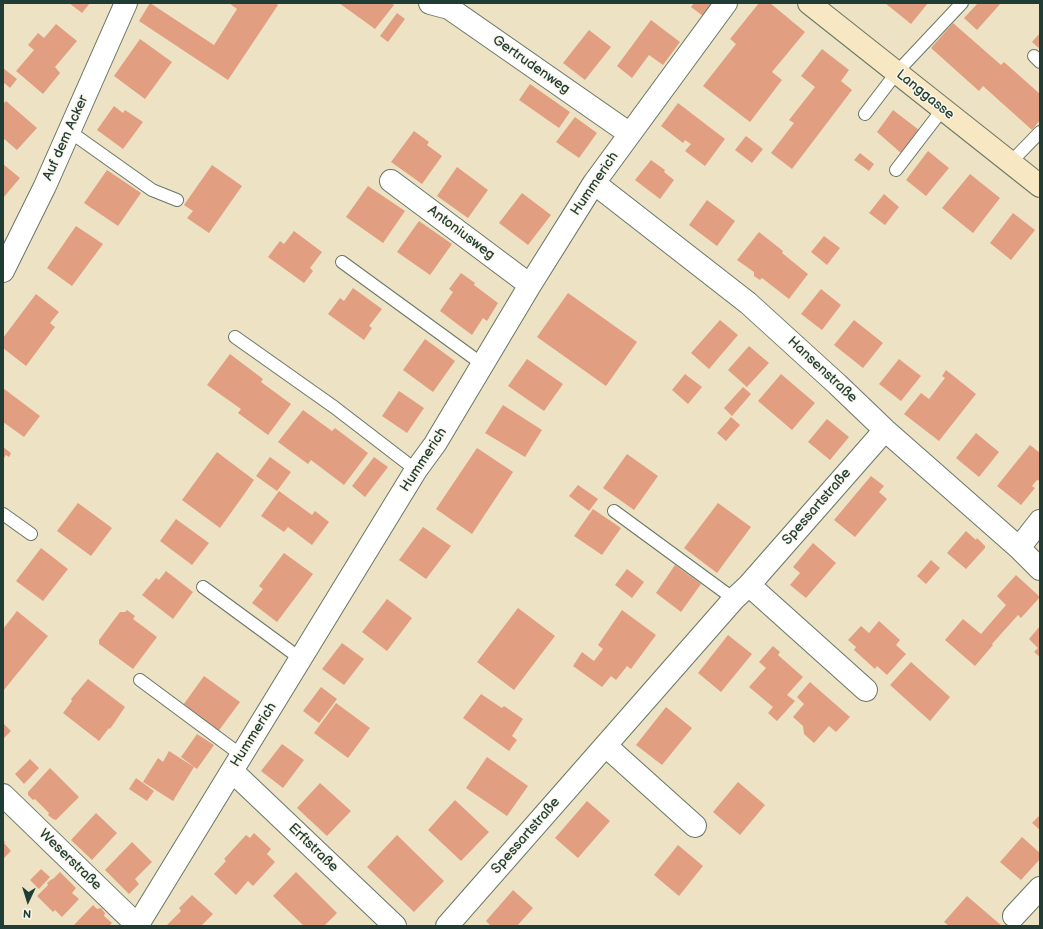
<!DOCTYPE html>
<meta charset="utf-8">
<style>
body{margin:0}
#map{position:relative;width:1043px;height:929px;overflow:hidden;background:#eee2c4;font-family:"Balsamiq Sans",sans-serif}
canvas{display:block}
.frame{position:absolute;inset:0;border:4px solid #1f3d34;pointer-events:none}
.north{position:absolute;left:8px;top:881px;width:40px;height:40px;-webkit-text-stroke:3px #fbf7ec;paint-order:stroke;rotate:184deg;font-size:11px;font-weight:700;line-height:16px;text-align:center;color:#1f3d34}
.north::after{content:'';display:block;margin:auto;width:14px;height:18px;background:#1f3d34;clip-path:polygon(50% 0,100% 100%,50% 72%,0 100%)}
</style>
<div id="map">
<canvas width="1043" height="929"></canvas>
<div class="frame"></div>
<div class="north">N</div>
</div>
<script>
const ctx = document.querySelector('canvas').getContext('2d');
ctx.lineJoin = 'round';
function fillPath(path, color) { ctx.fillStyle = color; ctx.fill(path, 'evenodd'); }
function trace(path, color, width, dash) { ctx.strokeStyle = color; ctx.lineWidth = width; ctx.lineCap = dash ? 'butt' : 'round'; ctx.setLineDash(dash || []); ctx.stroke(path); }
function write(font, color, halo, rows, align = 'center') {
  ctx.font = font + ' "Balsamiq Sans",sans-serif'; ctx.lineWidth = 3; ctx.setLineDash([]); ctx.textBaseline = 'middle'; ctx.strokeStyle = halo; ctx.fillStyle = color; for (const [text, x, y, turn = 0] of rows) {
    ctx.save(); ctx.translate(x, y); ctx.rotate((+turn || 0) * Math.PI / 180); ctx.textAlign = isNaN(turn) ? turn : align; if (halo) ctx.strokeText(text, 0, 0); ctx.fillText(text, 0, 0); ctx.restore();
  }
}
fillPath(new Path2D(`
 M69 3H90L82 13Z
 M150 3 214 45 237 9 229 3H275L278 5 228 80 139 21Z
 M339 3H391L394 5 375 29Z
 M694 3H713L703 16 691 7Z
 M759 3H770L805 32 772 72 782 80 750 122 703 86 736 44 730 39Z
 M885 3H928L911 24Z
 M978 3H1001L977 30 964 18Z
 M397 13 405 19 388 42 380 36Z
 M651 20 680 42 663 65 649 55 632 78 617 66Z
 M953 23 1001 65 1004 62 1040 94V120L1032 130 983 86 979 91 931 48Z
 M56 24 77 41 55 67 60 73 43 94 16 71 34 50 28 45 38 33 44 38Z
 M589 30 611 47 585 80 563 63Z
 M1040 33V49L1032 42Z
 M140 39 172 62 145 99 114 76Z
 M822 49 849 70 841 81 852 90 792 169 771 153 794 123 789 120 815 87 801 76Z
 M3 68 17 79 10 88 3 82Z
 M530 84 570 112 559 128 519 100Z
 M6 101 37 128 17 150 3 138V104Z
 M678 103 725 139 705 166 685 151 691 144 685 140 683 143 661 126Z
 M114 106 123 113 125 110 143 122 123 149 97 130Z
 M893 110 919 130 901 153 877 132Z
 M575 117 597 133 579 158 556 142Z
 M414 131 429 142 427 145 442 156 422 184 391 162Z
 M746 136 763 149 752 163 735 150Z
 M928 151 949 168 926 196 906 180Z
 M860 153 874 164 869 171 854 160Z
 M651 160 665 170 664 172 674 180 660 199 635 180Z
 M3 164 20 178 3 198Z
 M212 165 242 186 209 233 187 218 193 211 184 205Z
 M457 167 488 190 468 218 437 196Z
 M107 170 141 193 118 226 84 203Z
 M970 174 1000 198 973 233 942 208Z
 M368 186 405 211 383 243 346 217Z
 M522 193 551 215 528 245 499 223Z
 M884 194 899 207 885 225 869 213Z
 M707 200 735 221 717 246 689 225Z
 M1013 213 1035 230 1011 260 990 243Z
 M419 221 452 244 430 275 397 252Z
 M76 226 103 244 72 286 47 268Z
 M294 231 322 252 310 268 313 271 304 283 268 257 280 241 284 244Z
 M759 232 783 251 782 253 808 274 789 299 762 278 760 280 754 276V272L737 260Z
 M824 236 840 248 827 265 811 252Z
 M461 273 475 283 474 285 498 303 487 321 483 318 472 335 440 311 453 292 449 289Z
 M353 288 382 309 369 326 372 328 364 340 328 314 340 298 344 301Z
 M821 289 841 305 822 330 801 314Z
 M568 293 637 342 606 386 537 337Z
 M36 294 59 312 50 323 55 327 26 366 3 348V338Z
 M720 320 738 335 709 369 691 353Z
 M854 320 883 343 863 368 834 345Z
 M425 339 455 361 433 392 403 370Z
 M749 346 769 363 747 387 728 370Z
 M230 354 263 379 261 382 291 404 268 435 238 413 241 409 207 385Z
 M527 359 563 384 544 411 508 386Z
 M899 359 921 376 901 401 879 384Z
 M946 370 976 394 939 441 904 414 921 393 929 399 945 378 942 376Z
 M685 374 702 387 688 404 672 390Z
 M781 374 815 403 792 430 758 401Z
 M743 387 751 394 732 416 724 408Z
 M3 388 40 416 24 437 3 422Z
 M399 391 424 408 407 433 382 416Z
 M503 405 542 430 525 457 485 433Z
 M303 410 332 431 335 428 368 453 344 485 311 460 308 464 278 442Z
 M731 417 740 425 726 441 717 433Z
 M827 419 849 437 830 460 808 442Z
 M976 433 999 452 979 477 956 458Z
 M1030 445 1040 453V481L1037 480 1032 486 1035 488 1021 505 997 486Z
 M3 447 11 453 9 457 6 455 3 459Z
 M477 448 513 472 472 534 436 509Z
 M217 452 254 480 243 496 220 528 182 500Z
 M627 454 658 476 634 510 603 488Z
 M270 457 291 472 277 491 256 476Z
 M374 457 388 467 365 497 352 486Z
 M871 476 884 486 879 492 887 499 855 537 834 520Z
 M578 485 598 499 589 511 569 496Z
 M279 491 312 515 315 511 329 522 312 545 288 527 284 532 261 516Z
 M78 503 112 528 91 556 57 531Z
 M718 503 751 527 717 573 684 548Z
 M593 509 621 528 602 555 574 536Z
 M176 519 209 543 192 565 160 541Z
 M423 527 451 546 426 579 399 560Z
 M966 531 976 540 977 538 985 546V548L966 569 947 553Z
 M813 543 836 563 806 598 790 585 800 573 793 567Z
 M41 548 68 569 43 601 16 581Z
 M284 553 313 574 277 622 252 603 263 589 259 586Z
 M931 560 940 568 926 584 917 576Z
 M675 565 701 584 681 612 656 593Z
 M627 569 644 582 632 598 615 585Z
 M166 571 193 592 173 619 142 595 156 578 159 580Z
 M1016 575 1040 597 1021 618 1018 615 992 644 993 645 975 666 945 640 963 619 981 634 1006 605 997 596Z
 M387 599 412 618 387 651 362 632Z
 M518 608 555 636 514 690 477 662Z
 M127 610 135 616 133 619 157 637 133 669 99 644V640L120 612H125Z
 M622 610 656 635 631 669 627 666 616 680 611 676 602 687 573 666 582 652 594 661 603 649 598 645Z
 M17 611 48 636 3 691V629Z
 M879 621 900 640 896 645 906 654 887 675 877 666 875 669 854 650 856 647 848 640 861 626 869 633Z
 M1040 626V657L1034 652 1038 648 1029 639Z
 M728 635 752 654 721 692 698 673Z
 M342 643 364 659 344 685 322 669Z
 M773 646 780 652 778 655 803 677 787 695 795 701 777 721 768 713 773 707 749 687 766 668 759 662Z
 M911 662 950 697 930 721 890 685Z
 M204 676 240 702 217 733 181 708Z
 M88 679 125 707 110 729 109 728 99 741 63 713 72 701 71 699Z
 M810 682 850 717 836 732 829 726 814 743 804 734 803 726 793 717 804 704 797 697Z
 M321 687 337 699 319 723 303 711Z
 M481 694 502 708 504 706 523 719 512 736 517 740 509 751 463 718Z
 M336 703 370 728 348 758 314 733Z
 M666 707 692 728 662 765 636 745Z
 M3 723 11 731 3 739Z
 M197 734 214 745 197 769 181 757Z
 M282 744 304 760 283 788 261 771Z
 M169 751 194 767 173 801 143 782 158 758 163 762Z
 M487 757 528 786 507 816 466 788Z
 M30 759 39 768 24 784 15 774Z
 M50 768 79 797 56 820 53 819 48 815 49 813 35 799 33 800 28 795V792Z
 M136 778 154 791 147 801 129 789Z
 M738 782 765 805 740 835 713 812Z
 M320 783 351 811 327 836 297 808Z
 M455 800 489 832 461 861 428 830Z
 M587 801 610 821 578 858 555 838Z
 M96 813 117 833 92 860 71 840Z
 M1040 815V830L1032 823Z
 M254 833 271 849 267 854 275 862 253 886 248 881 236 895 214 874 226 861 224 859 246 835 250 838Z
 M397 835 444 881 414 912 367 867Z
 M1022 837 1040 853V859L1021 880 1000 862Z
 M3 840 5 842 4 843 11 851 3 859Z
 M132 842 152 862 135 879 139 884 129 894 105 870Z
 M678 845 703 866 679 896 654 875Z
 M41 869 50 877 39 889 30 880Z
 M60 872 76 888 72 893 79 899 62 917 55 910 53 912 37 896 48 885 47 883 52 879H53Z
 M296 872 337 913 324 926H304L273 896Z
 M513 890 533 908 517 926H491L486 921Z
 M192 895 213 914 201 926H166L181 911 179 908Z
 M967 896 1002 926H949L944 922Z
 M93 905 97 909 101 908 105 913 104 916 112 923 109 926H73Z`), '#e29e80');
const lane = new Path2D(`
 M1034 56 1040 62
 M865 114 897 72 962 3
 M69 131 152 190 177 200
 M1010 163 1040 132
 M896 170 942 110
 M342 262 482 364
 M235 337 334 407 416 470
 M614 511 734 599
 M3 514 31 534
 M203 587 301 659
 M140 680 241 755`);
const street = new Path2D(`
 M430 3 449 8 630 134
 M391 181 530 285
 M594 183 748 303 837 384 885 430 1019 548 1040 569
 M3 271 45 186 126 3
 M1019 548 1040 521
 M749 585 866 690
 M606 746 695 826
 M232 771 395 926
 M3 795 137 925
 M1014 916 1040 888
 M137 926 416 470 435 444 530 285 594 183 726 3
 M447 926 734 599 749 585 885 430`);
const secondary = new Path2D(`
 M809 3 1040 186`);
trace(lane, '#677766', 14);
trace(street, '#677766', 24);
trace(secondary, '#677766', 24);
trace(lane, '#fff', 12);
trace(street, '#fff', 22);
trace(secondary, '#f8e7c3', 22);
write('14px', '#1f3d34', '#fbf7ec', [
 ["Gertrudenweg",531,65,35],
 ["Langgasse",925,95,39],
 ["Auf dem Acker",66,138,-66],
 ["Hummerich",595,184,-56],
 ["Antoniusweg",461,233,37],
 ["Hansenstraße",822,370,43],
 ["Hummerich",424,460,-57],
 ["Spessartstraße",817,507,-49],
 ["Hummerich",254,735,-58],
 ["Spessartstraße",526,836,-49],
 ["Erftstraße",313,848,44],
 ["Weserstraße",70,860,44]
]);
</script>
